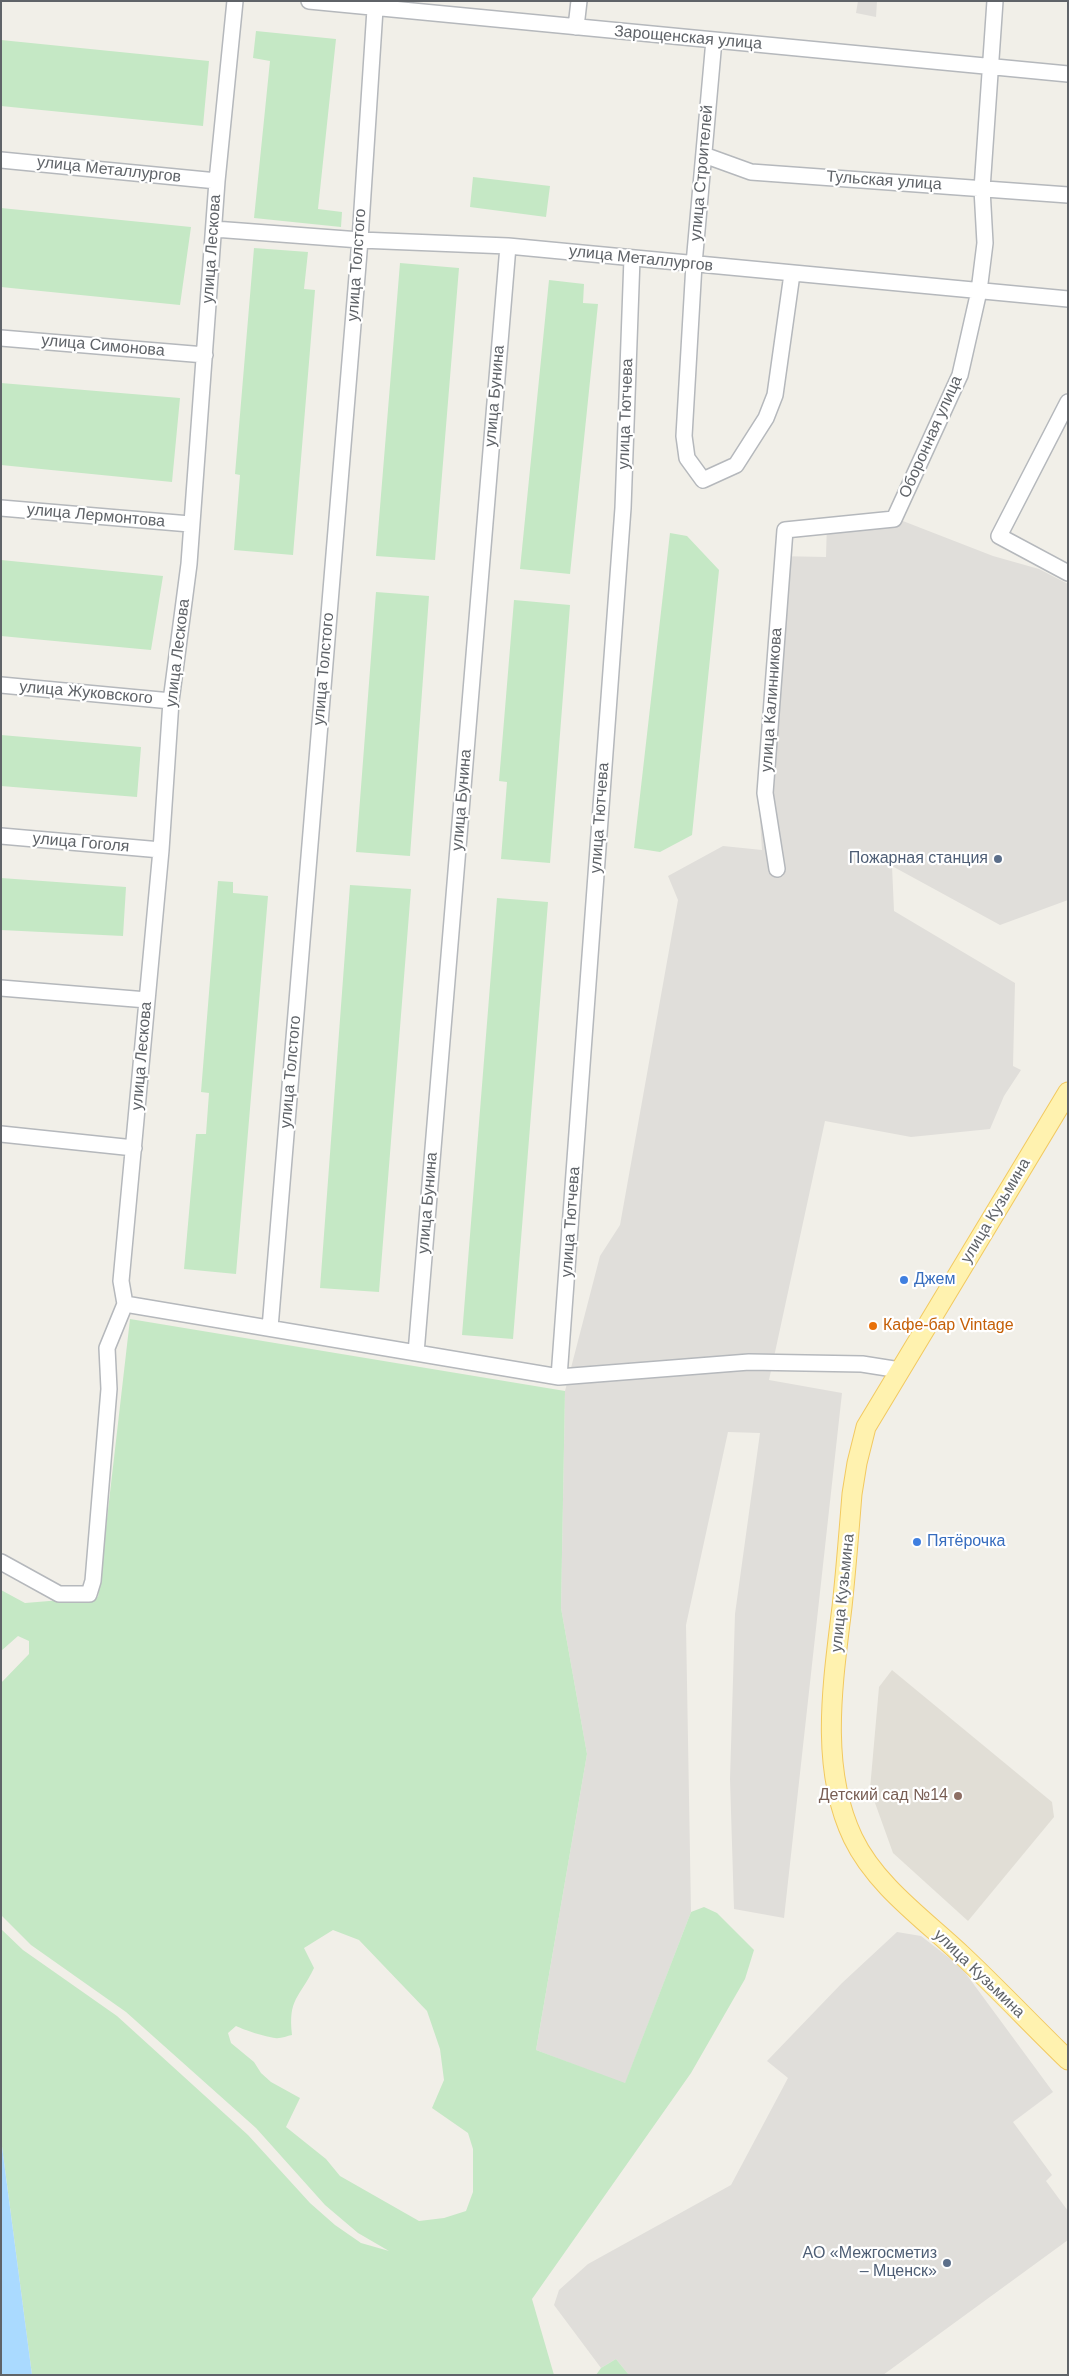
<!DOCTYPE html>
<meta charset="utf-8">
<style>
body{margin:0}
#map{position:relative;width:1069px;height:2376px;overflow:hidden;background:#f1efe8;font-family:Helvetica,sans-serif}
canvas{display:block}
.frame{position:absolute;inset:0;border:2px solid #5f6368;pointer-events:none}
</style>
<div id="map">
<canvas width="1069" height="2376"></canvas>
<div class="frame"></div>
</div>
<script>
const ctx = document.querySelector('canvas').getContext('2d');
ctx.lineJoin = 'round';
function fillPath(path, color) { ctx.fillStyle = color; ctx.fill(path, 'evenodd'); }
function trace(path, color, width, dash) { ctx.strokeStyle = color; ctx.lineWidth = width; ctx.lineCap = dash ? 'butt' : 'round'; ctx.setLineDash(dash || []); ctx.stroke(path); }
function write(font, color, halo, rows, align = 'center') {
  ctx.font = font + ' Helvetica,sans-serif'; ctx.lineWidth = 4.5; ctx.setLineDash([]); ctx.textBaseline = 'middle'; ctx.strokeStyle = halo; ctx.fillStyle = color; for (const [text, x, y, turn = 0] of rows) {
    ctx.save(); ctx.translate(x, y); ctx.rotate((+turn || 0) * Math.PI / 180); ctx.textAlign = isNaN(turn) ? turn : align; if (halo) ctx.strokeText(text, 0, 0); ctx.fillText(text, 0, 0); ctx.restore();
  }
}
fillPath(new Path2D(`
 M858 1H877L876 17 856 13Z
 M890 516 993 556 1039 569 1068 584V900L1000 925 892 866 894 911 1015 983 1013 1066 1021 1070 1004 1096 990 1129 911 1137 825 1121 769 1380 842 1393 784 1918 734 1909 730 1779 735 1614 760 1433 728 1432 686 1625 691 1912 625 2084 536 2050 587 1754 561 1608 565 1391 600 1256 620 1225 678 900 668 876 723 846 762 850 758 789 776 556 826 557 827 521Z
 M897 1932 921 1936 961 1967 1053 2092 1013 2122 1052 2175 1046 2181 1068 2211V2240L883 2375H629L616 2359 601 2368 554 2305 559 2290 588 2264 731 2185 788 2078 767 2061 842 1983Z`), '#e0deda');
fillPath(new Path2D(`
 M892 1670 1052 1802 1054 1817 968 1921 893 1853 870 1789 879 1687Z`), '#e1ded6');
fillPath(new Path2D(`
 M256 31 336 39 318 209 342 212 341 227 254 218 270 61 253 58Z
 M1 40 209 61 203 126 1 106Z
 M473 177 550 186 546 217 470 207Z
 M1 208 191 227 180 305 1 287Z
 M254 248 308 252 304 289 315 290 293 555 234 550 240 475 235 474Z
 M400 263 459 268 435 560 376 556Z
 M549 280 584 284 583 303 598 304 570 574 520 569Z
 M1 383 180 398 172 482 1 465Z
 M670 533 687 536 719 570 692 835 660 852 634 848Z
 M1 560 163 576 151 650 1 636Z
 M376 592 429 596 410 856 356 852Z
 M514 600 570 605 550 863 501 859 507 782 499 781Z
 M1 735 141 747 137 797 1 786Z
 M1 878 126 887 123 936 1 930Z
 M218 881 233 882V893L268 896 236 1274 184 1269 196 1134H206L209 1093 201 1092Z
 M350 885 411 889 379 1292 320 1288Z
 M497 898 548 902 513 1339 462 1335Z
 M130 1319 565 1391 561 1608 587 1754 536 2050 625 2083 691 1912 704 1907 717 1913 754 1950 745 1979 691 2073 532 2299 554 2375H32L1 2139V1929L23 1950 117 2016 248 2135 310 2203 335 2225 361 2243 389 2251 358 2233 325 2205 256 2128 126 2012 31 1945 1 1915V1683L29 1654V1641L18 1636 1 1651V1590L25 1603 98 1597ZM333 1930 359 1940 427 2011 440 2049 444 2080 432 2108 468 2133 473 2149V2192L466 2211 444 2218 419 2221 340 2176 326 2159 286 2127 300 2098 271 2082 261 2073 254 2062 231 2043 228 2033 236 2026C244 2030 266 2037 275 2038 280 2039 287 2036 292 2035 288 1998 299 1999 314 1968L304 1948Z
 M616 2359 629 2375H596L601 2368Z`), '#c5e8c5');
fillPath(new Path2D(`
 M1 2139 32 2375H1Z`), '#aadaff');
const minor = new Path2D(`
 M309 1 1068 74
 M576 27 579 1
 M714 40 694 264 684 436 687 458 703 480 736 465 766 418 775 395 792 274
 M704 155 751 172 1068 195
 M1 160 217 181
 M214 229 360 240 508 246 1068 299
 M1 338 205 355
 M1068 402 999 536 1068 573
 M1 508 190 524
 M1 685 171 701
 M1 836 161 850
 M777 869 765 793 785 530 894 519 960 375 979 291 985 243 982 189 995 1
 M1 988 147 1000
 M1 1134 134 1148
 M125 1304 121 1281 161 850 171 701 189 564 217 181 235 1
 M125 1304 559 1377 749 1362 862 1364 900 1370
 M270 1328 360 240 375 9
 M416 1353 508 246
 M559 1377 623 508 632 258
 M1 1562 59 1594H89L93 1581 109 1389 107 1348 125 1304`);
const major = new Path2D(`
 M1068 1092 866 1427 857 1463 852 1494C849 1532 846 1570 842 1607 833 1682 819 1767 853 1838 876 1886 925 1920 963 1956 999 1990 1033 2026 1068 2060`);
trace(minor, '#b5b8bc', 18);
trace(major, '#f2c960', 21);
trace(minor, '#fff', 15);
trace(major, '#fff2af', 19);
for (const [x, y, r, color] of [
 [998,859,5,"#5c6f8a"],
 [904,1280,5,"#3f7fe0"],
 [873,1326,5,"#e8710a"],
 [917,1542,5,"#3f7fe0"],
 [958,1796,5,"#8d6e63"],
 [947,2263,5,"#5c6f8a"]
]) { const dot = new Path2D(); dot.arc(x, y, r, 0, 2 * Math.PI); ctx.fillStyle = color; ctx.fill(dot); trace(dot, '#fff', 2); }
write('16px', '#5f6368', '#fff', [
 ["Зарощенская улица",688,38,5],
 ["улица Металлургов",109,170,6],
 ["улица Строителей",702,173,-85],
 ["Тульская улица",884,181,4],
 ["улица Лескова",212,249,-86],
 ["улица Металлургов",641,259,6],
 ["улица Толстого",357,265,-86],
 ["улица Симонова",103,346,5],
 ["улица Бунина",495,396,-85],
 ["улица Тютчева",626,414,-88],
 ["Оборонная улица",931,437,-66],
 ["улица Лермонтова",96,516,5],
 ["улица Лескова",178,653,-83],
 ["улица Толстого",324,669,-85],
 ["улица Жуковского",86,693,5],
 ["улица Калинникова",772,700,-86],
 ["улица Бунина",462,800,-85],
 ["улица Тютчева",600,818,-86],
 ["улица Гоголя",81,843,5],
 ["улица Лескова",142,1056,-85],
 ["улица Толстого",291,1072,-85],
 ["улица Бунина",428,1203,-85],
 ["улица Кузьмина",996,1211,-59],
 ["улица Тютчева",571,1222,-86],
 ["улица Кузьмина",843,1593,-84],
 ["улица Кузьмина",979,1974,44]
]);
write('16px', '#4e5e75', '#fff', [
 ["Пожарная станция",988,859],
 ["АО «Межгосметиз",937,2254],
 ["– Мценск»",937,2272]
], 'right');
write('16px', '#366cbe', '#fff', [
 ["Джем",914,1280],
 ["Пятёрочка",927,1542]
], 'left');
write('16px', '#c56008', '#fff', [
 ["Кафе-бар Vintage",883,1326]
], 'left');
write('16px', '#785e54', '#fff', [
 ["Детский сад №14",948,1796]
], 'right');
</script>
